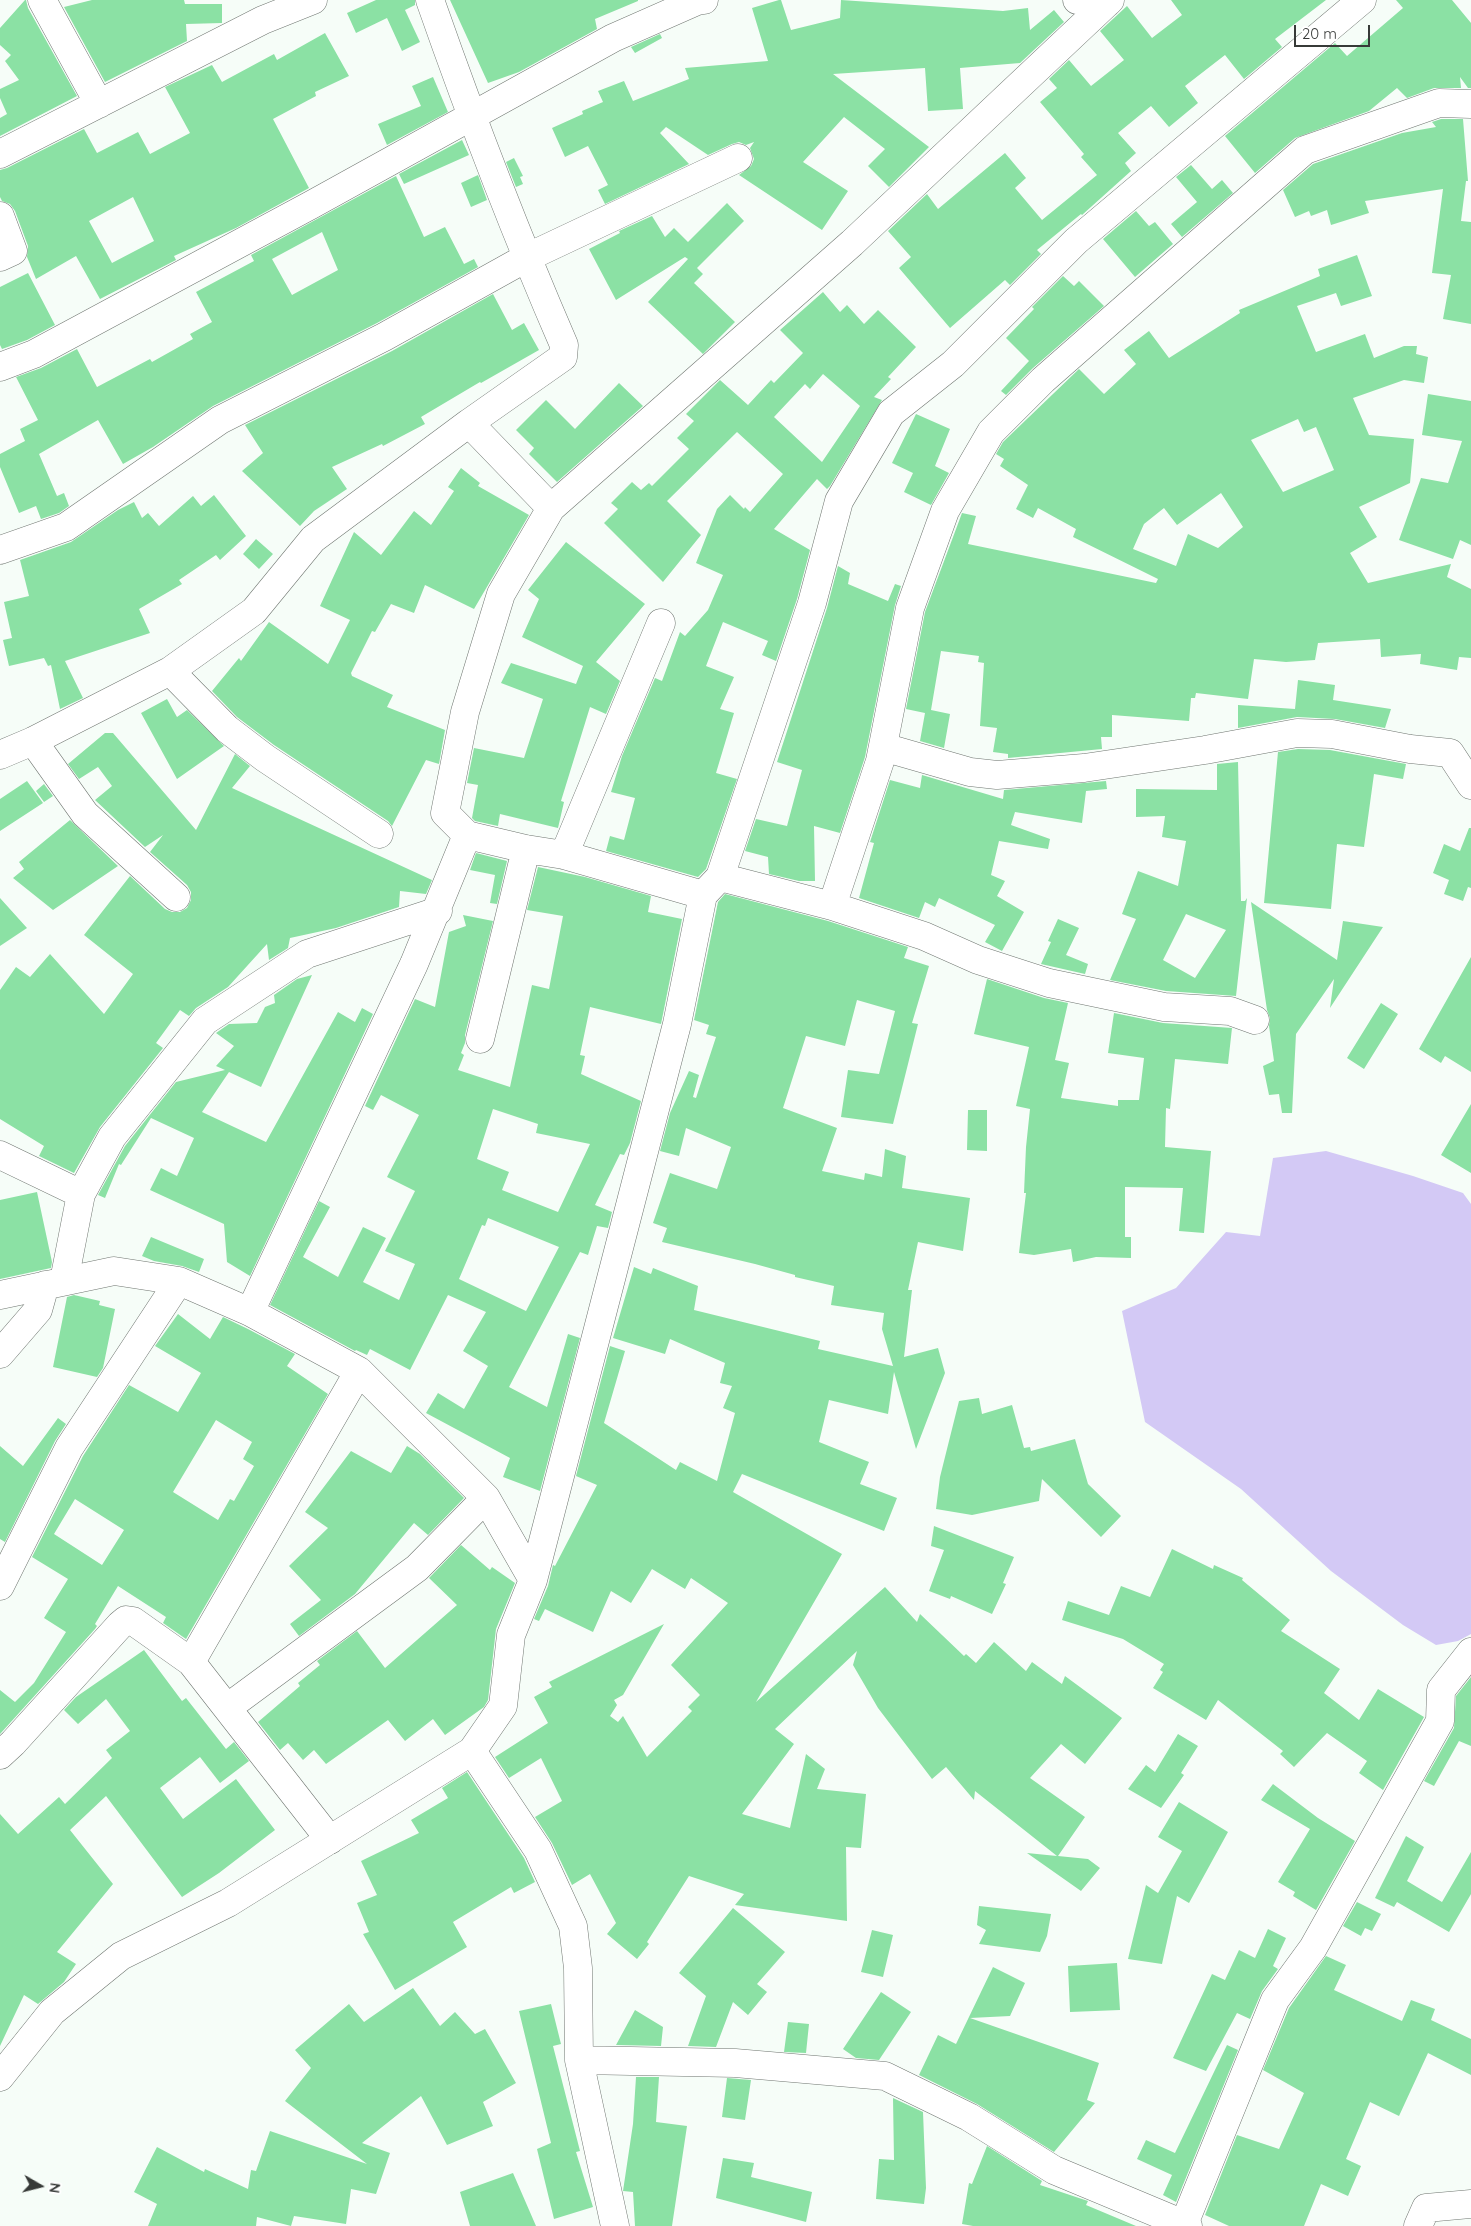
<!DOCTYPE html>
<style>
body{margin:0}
#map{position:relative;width:1471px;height:2226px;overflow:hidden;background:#f6fdf8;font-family:Quicksand,sans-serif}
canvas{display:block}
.north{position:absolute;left:15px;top:2161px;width:50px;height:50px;-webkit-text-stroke:4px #fff;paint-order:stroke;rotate:98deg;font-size:14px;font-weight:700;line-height:20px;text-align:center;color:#373a38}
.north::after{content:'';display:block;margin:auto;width:18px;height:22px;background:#373a38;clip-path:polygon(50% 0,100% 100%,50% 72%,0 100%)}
.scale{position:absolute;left:1294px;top:25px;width:76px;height:22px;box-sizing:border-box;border:2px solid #373a38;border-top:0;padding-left:6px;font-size:15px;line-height:18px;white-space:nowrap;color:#373a38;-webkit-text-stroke:4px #fff;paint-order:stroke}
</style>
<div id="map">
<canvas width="1471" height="2226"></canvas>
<div class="north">N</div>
<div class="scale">20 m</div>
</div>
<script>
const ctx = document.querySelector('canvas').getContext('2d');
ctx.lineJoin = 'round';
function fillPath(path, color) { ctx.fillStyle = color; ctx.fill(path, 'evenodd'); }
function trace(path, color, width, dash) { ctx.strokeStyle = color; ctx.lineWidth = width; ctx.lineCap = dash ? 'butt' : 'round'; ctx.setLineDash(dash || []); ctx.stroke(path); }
fillPath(new Path2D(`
 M1326 1151 1413 1176 1463 1193 1471 1204V1634L1458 1641 1436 1645 1403 1625 1331 1571 1241 1489 1145 1422 1122 1311 1176 1288 1226 1232 1260 1236 1273 1158Z`), '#d3c9f5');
fillPath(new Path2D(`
 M25 0H26L28 8 77 96 0 136V118L7 114 0 98V89L19 80 5 61 11 55 0 45V28Z
 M92 0H184L185 4H222V23L186 24 187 41 105 82 64 7Z
 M376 0H415V5L405 10 420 42 402 51 387 18 356 33 347 13Z
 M450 0H638V1L595 19 597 29 519 72 488 83Z
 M779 0H781L791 30 840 18 841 0 1003 11 1028 8 1030 30 1054 10 1064 22 1020 63 960 68 963 109 928 111 925 68 833 74 929 147 889 187 868 166 885 149 844 117 803 162 848 191 822 230 739 175 751 166 754 159 750 148 754 142 746 145 739 142 732 144 708 155 666 127 660 133 689 164 605 204 598 190 608 185 588 146 565 157 552 128 583 114 582 111 603 102 598 91 624 81 633 101 689 79 685 68 768 61 752 8Z
 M1171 0H1326L1275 39 1282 47 1244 79 1225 55 1185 86 1198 103 1169 127 1151 106 1118 133 1136 153 1125 163 1131 171 1082 215 1081 214 1037 250 1041 254 1010 285 1005 280 950 328 899 268 911 257 888 231 927 194 938 209 1005 153 1026 178 1015 188 1042 220 1097 175 1081 157 1084 154 1040 102 1057 88 1049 79 1069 60 1091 86 1124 60 1100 31 1127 6 1152 38 1182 15Z
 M1396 0H1452L1471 23V88H1468L1460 77 1461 88H1434L1407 98 1397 88 1369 111 1295 138 1255 173 1225 136 1335 43 1347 56 1403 8Z
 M325 33 349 76 315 92 316 96 273 119 309 188 236 228 174 256 176 260 100 299 76 256 36 279 27 257 28 246 15 211 10 204 2 201 0 197V170L7 168 84 129 97 153 138 132 150 154 190 133 165 87 212 65 222 82 274 54 277 60ZM133 197 154 241 112 263 89 221Z
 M660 34 662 38 635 53 631 47Z
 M433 77 448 112 387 145 378 124 421 106 412 86Z
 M1441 119H1463L1468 181H1466L1461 221 1471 222V324L1443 319 1451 275 1432 273 1443 189 1365 201 1369 213 1331 225 1327 210 1311 216 1309 211 1295 217 1283 190 1313 164 1402 133 1436 127 1432 122Z
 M462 140 469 155 404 184 399 174Z
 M514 158 523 176 520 177 523 184 516 187 506 162Z
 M1191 165 1212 189 1222 180 1233 193 1182 237 1171 224 1197 202 1176 177Z
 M478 175 487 200 471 207 461 183Z
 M396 176 424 237 445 227 464 264 474 259 478 267 377 323 213 406 153 447 123 464 98 420 39 454 57 496 64 493 69 506 59 513 41 519 36 506 19 513 0 467V454L25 441 20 429 38 420 16 377 41 368 77 349 97 387 150 359 152 362 193 339 190 334 212 322 196 292 254 261 251 255ZM322 232 338 270 292 295 272 259Z
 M727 203 744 221 697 268 703 274 694 283 735 322 703 354 648 302 688 259 685 257 616 300 589 249 620 233 619 231 652 216 665 237 674 228 688 242Z
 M1136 211 1149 226 1155 222 1173 244 1135 277 1103 239Z
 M1357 255 1372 296 1341 306 1336 293 1297 306 1316 352 1365 334 1374 358 1404 346H1417L1416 354 1428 357 1424 383 1404 380 1353 398 1369 435 1414 439 1410 483 1359 507 1377 537 1350 553 1368 583 1451 564 1447 577 1471 589V658L1459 657 1457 670 1420 664 1421 654 1381 657 1380 639 1318 643 1315 660 1286 662 1254 659 1248 699 1196 693 1195 698H1191L1189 721 1112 715V737H1101L1102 749 1008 758V754L993 752 997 728 980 726 984 663 978 662 979 656 941 651 931 710 950 714 944 748 920 741 925 713 906 709 925 612 962 513 976 516 968 544 1156 583 1158 579 1073 537 1076 529 1038 508 1033 518 1016 509 1028 485 1000 466 1004 459 996 454 1003 442 1079 369 1104 394 1136 364 1124 350 1149 331 1169 358 1240 313 1239 310 1320 276 1318 269ZM1298 419 1304 432 1316 427 1334 470 1283 492 1251 440ZM1221 493 1243 527 1218 548 1188 534 1176 566 1133 549 1144 524 1164 508 1177 525Z
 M28 273 55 325 27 340 2 349 0 345V287Z
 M1063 276 1074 286 1079 281 1104 306 1033 368 1006 395 1001 391 1029 361 1006 338 1034 309 1032 307Z
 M823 292 840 312 847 305 864 324 878 310 916 347 888 377 891 379 874 397 882 400 830 486 827 489 817 479 774 529 810 550 797 599 776 661 762 655 768 641 723 622 706 666 734 677 720 709 734 713 716 773 737 779 706 869 698 877 606 851 610 836 624 840 635 798 611 792 622 756 655 678 662 681 680 632 685 636 708 610 723 575 696 563 717 509 730 495 744 509 745 507 750 512 783 474 737 432 667 501 701 535 663 582 604 523 618 509 611 503 632 482 641 490 649 483 652 486 689 449 677 438 694 421 686 414 720 380 748 405 771 380 774 383 803 353 780 330ZM823 374 860 406 822 462 774 417 805 384 810 389Z
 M493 294 512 330 524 323 539 350 481 383 480 382 421 417 425 424 383 446 382 444 332 467 347 489 314 511 300 526 242 471 263 453 245 425 392 351Z
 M619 383 643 406 557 482 529 454 534 448 516 430 546 400 575 429Z
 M1428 394 1471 401V545L1460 540 1453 559 1399 540 1421 478 1448 483 1462 441 1422 435Z
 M916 414 950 429 935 466 949 473 931 505 904 492 913 473 892 463Z
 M461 468 480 483 478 486 529 515 474 609 425 585 414 613 391 604 375 632 372 631 351 673 352 676 393 695 387 707 445 730 439 764 426 760 392 826 388 821 274 745 237 717 212 691 239 658 241 661 269 622 328 664 350 620 320 606 354 532 381 555 414 511 431 525 454 491 448 487Z
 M214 495 246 536 220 560 216 555 179 580 182 584 139 609 150 633 65 661 83 698 60 709 51 665 48 666 44 658 9 666 3 640 12 638 4 602 29 596 20 560 71 542 118 510 134 502 142 518 148 513 159 526 193 496 201 506Z
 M256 539 273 554 259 569 243 554Z
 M566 542 645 604 596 662 620 681 606 714 590 707 561 801 564 802 558 828 500 814 498 826 475 821 472 818 478 785 467 783 474 748 524 758 543 699 501 683 511 663 576 684 583 666 522 637 539 599 528 590Z
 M838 566 850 573 848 584 888 601 895 584 901 586 895 605 865 757 840 833 814 826 815 881H799L769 874 768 857 745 851 756 819 787 826 802 770 777 762 827 608Z
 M1298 680 1335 685 1333 700 1391 709 1385 728 1335 719 1297 717 1238 728V705L1295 709Z
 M167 699 177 717 187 710 224 746 177 779 141 713Z
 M105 733H113L196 830 235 754 250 766 232 788 432 880 426 894 400 891 399 907 336 928 290 938 288 948 269 960 267 944 228 987 196 1008 189 1016 180 1010 156 1043 163 1048 100 1127 74 1173 39 1156 44 1146 0 1119V990L16 967 30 977 50 954 104 1014 133 974 84 935 130 876 165 909 172 912H180L187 908 191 900V892L187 885 150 852 163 835 145 847 95 800 112 786 98 767 79 779 68 764Z
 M1298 749 1330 750 1406 764 1403 779 1374 774 1364 847 1337 844 1331 909 1264 903 1278 752Z
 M1238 762 1241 901H1245L1247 898 1236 996 1166 991 1110 980 1136 919 1122 914 1138 871 1178 886 1186 841 1162 837 1165 816 1136 817V789L1217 790V764ZM1186 914 1226 930 1195 978 1163 960Z
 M922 775 1003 799 1004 790 1106 781 1107 789 1086 791 1082 823 1015 812 1011 825 1050 839 1048 849 999 841 991 875 1005 881 997 896 1024 912 1002 951 985 942 995 925 939 898 935 907 925 902 919 918 859 898 874 843 870 842 890 780 920 788Z
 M27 781 43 803 0 831V799Z
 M44 784 53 796 44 802 36 791Z
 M70 820 118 866 53 910 13 878 24 869 19 862Z
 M1469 828H1471V888L1468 887 1463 901 1444 894 1449 880 1433 873 1444 844 1460 851Z
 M476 853 507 861 497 904 490 903 495 875 470 870Z
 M538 867 585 877 651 896 648 912 682 919 661 1024 590 1007 580 1055 585 1056 581 1074 641 1101 630 1143 624 1155 620 1154 595 1205 612 1212 608 1228 597 1226 588 1255 580 1252 509 1387 547 1407 568 1334 580 1338 540 1491 503 1477 510 1458 426 1413 438 1393 464 1409 488 1366 463 1351 486 1312 448 1295 410 1370 370 1349 367 1355 356 1350 355 1351 270 1305 319 1201 330 1207 303 1257 338 1277 363 1227 386 1238 363 1282 399 1300 415 1264 385 1251 415 1191 387 1177 419 1115 381 1095 373 1110 365 1106 415 999 435 1007 449 932 466 926 463 915 493 921 465 1035V1043L461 1053 464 1055 458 1070 510 1087 532 985 549 989 563 916 527 910ZM493 1109 538 1124 536 1133 590 1144 558 1212 502 1190 509 1172 477 1159ZM488 1218 559 1247 526 1311 459 1279 482 1225 485 1226Z
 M725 894 828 921 908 947 904 958 929 966 912 1023 918 1024 893 1124 841 1117 848 1070 879 1074 895 1011 857 1000 845 1046 806 1036 783 1108 837 1128 822 1171 864 1180 865 1173 882 1177 885 1149 906 1156 902 1188 970 1198 963 1251 918 1242 908 1290H912L904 1357 938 1348 945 1373 916 1449 894 1372 888 1414 829 1400 819 1442 869 1462 860 1484 897 1498 884 1531 742 1474 733 1492 842 1554 756 1702 885 1587 917 1622 920 1614 964 1656 966 1654 976 1663 994 1642 1026 1671 1032 1662 1062 1684 1065 1676 1122 1718 1085 1764 1061 1744 1030 1778 1085 1817 1058 1856 1088 1859 1100 1868 1081 1891 1027 1853 1057 1856 975 1791 974 1800 946 1767 932 1779 878 1708 853 1665 857 1651 775 1729 794 1744 742 1814 790 1828 806 1754 825 1769 817 1789 866 1794 861 1848 846 1847 847 1921 735 1905 744 1894 689 1876 647 1942 649 1944 637 1959 607 1934 616 1923 590 1874 572 1885 552 1843 535 1817 562 1801 541 1758 509 1778 495 1757 548 1723 534 1697 552 1687 549 1682 664 1624 623 1695 614 1700 617 1705 610 1716 618 1722 623 1716 647 1757 692 1711 688 1707 700 1695 671 1665 728 1603 691 1578 685 1589 652 1569 631 1603 611 1591 593 1632 545 1609 539 1621 534 1619 548 1586 553 1565 555 1566 597 1485 576 1476 610 1346 625 1351 604 1423 676 1470 680 1462 717 1481 735 1413 723 1408 732 1386 720 1383 725 1363 670 1339 665 1354 613 1338 634 1267 651 1274 653 1268 698 1286 694 1310 820 1341 818 1349 893 1366 882 1329 884 1313 831 1305 834 1286 795 1277V1275L755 1264 662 1242 667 1228 653 1223 670 1173 717 1189 731 1147 686 1128 679 1156 660 1151 670 1113 689 1071 699 1075 693 1097 696 1098 716 1037 706 1034 709 1025 694 1020 718 902Z
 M0 898 27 928 0 946Z
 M1251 902 1337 960 1343 921 1383 927 1330 1008 1334 979 1296 1034 1292 1113H1282L1279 1094 1269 1095 1263 1066 1274 1061 1269 1026 1270 1018 1267 1010Z
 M1058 919 1079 928 1066 955 1088 964 1085 974 1041 964 1051 942 1048 941Z
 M1471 957V1072L1445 1056 1441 1063 1419 1049Z
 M312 975 261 1087 229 1072 202 1112 266 1142 338 1012 355 1022 362 1008 373 1014 250 1276 227 1262 224 1224 150 1190 161 1168 177 1176 194 1138 151 1118 121 1165 119 1164 105 1198 98 1195 125 1146 176 1082 225 1070 216 1066 234 1046 216 1033 229 1024 257 1023 265 1007 275 1003 274 995 297 979Z
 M987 979 1044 998 1068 1003 1055 1060 1069 1063 1061 1098 1118 1106V1100H1139L1144 1058 1108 1053 1114 1013 1163 1023 1232 1028 1228 1064 1175 1059 1170 1109 1166 1108 1165 1147 1211 1151 1204 1233 1179 1231 1183 1188 1125 1187V1237H1131V1258L1096 1257 1073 1262 1071 1249 1034 1255 1019 1253 1026 1193H1024L1026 1147 1030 1109 1016 1106 1029 1047 974 1034Z
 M1381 1003 1398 1014 1364 1069 1347 1058Z
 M1471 1104V1173L1441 1155Z
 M968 1110H987V1151L967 1150Z
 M37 1192 52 1262 51 1268 0 1279V1200Z
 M151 1237 204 1259 199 1272 182 1266 154 1261 142 1256Z
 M74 1295 100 1301 99 1305 115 1309 103 1368 97 1377 53 1367 67 1297Z
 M178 1314 210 1339 223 1317 248 1329 295 1354 287 1366 328 1394 186 1639 163 1623 166 1617 118 1586 95 1624 97 1626 95 1629 0 1734V1690L15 1702 34 1683 66 1632 44 1618 68 1579 32 1557 83 1456 129 1385 178 1412 201 1373 155 1346ZM216 1420 252 1442 243 1459 254 1466 234 1501 230 1499 218 1520 173 1492ZM75 1499 124 1530 102 1565 54 1534Z
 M979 1398 982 1414 1012 1405 1024 1448 1030 1447 1031 1451 1075 1439 1088 1484 1121 1516 1101 1537 1042 1479 1039 1501 972 1515 936 1509 940 1477 959 1401Z
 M58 1418 66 1424 55 1441 5 1542 0 1539V1446L23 1466Z
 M407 1446 420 1454 464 1498 428 1535 414 1523 355 1594 299 1636 290 1624 321 1600 289 1566 328 1528 305 1512 351 1451 391 1473Z
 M934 1526 1014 1557 1003 1583 1006 1584 992 1614 951 1596 950 1599 929 1591 944 1550 931 1546Z
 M461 1545 490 1570 492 1567 515 1583 496 1629 488 1700 484 1707 445 1735 433 1719 405 1741 388 1720 326 1764 314 1750 303 1760 288 1743 280 1750 258 1722 300 1686 298 1683 320 1665 317 1661 357 1631 385 1668 457 1605 429 1578Z
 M1172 1549 1213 1569 1214 1565 1243 1578 1242 1580 1290 1620 1281 1631 1340 1669 1324 1693 1359 1720 1378 1689 1424 1717 1383 1790 1359 1773 1367 1761 1327 1733 1294 1767 1280 1754 1283 1751 1218 1700 1206 1720 1153 1688 1163 1672 1160 1670 1164 1664 1123 1639 1062 1620 1068 1601 1109 1615 1121 1586 1150 1597Z
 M144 1650 182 1701 186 1698 226 1749 234 1742 249 1761 220 1783 200 1757 160 1788 183 1819 236 1779 275 1830 219 1873 182 1897 106 1796 70 1830 113 1884 57 1952 76 1964 64 1982 38 2004 24 1995 0 2046V1814L18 1834 59 1797 65 1804 112 1758 106 1750 130 1731 106 1699 78 1724 64 1710 76 1697Z
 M1471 1677V1746L1459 1741 1434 1786 1424 1781 1454 1728 1456 1696Z
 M1178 1734 1198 1746 1181 1773 1184 1775 1161 1808 1128 1789 1146 1765 1155 1772Z
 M467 1772 524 1858 535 1882 514 1893 511 1887 453 1922 467 1947 395 1990 363 1934 369 1932 357 1903 377 1895 361 1861 419 1833 411 1820 448 1798 442 1788Z
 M1273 1784 1318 1818 1355 1841 1316 1910 1293 1896 1295 1892 1278 1882 1310 1829 1261 1800Z
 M1179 1802 1228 1832 1189 1903 1177 1896 1162 1964 1128 1959 1146 1885 1158 1893 1182 1851 1158 1837Z
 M1406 1836 1424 1847 1407 1881 1442 1902 1471 1852V1894L1449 1932 1397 1902 1394 1907 1375 1898Z
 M1357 1902 1381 1914 1372 1931 1365 1928 1361 1936 1343 1926Z
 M979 1906 1051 1914 1047 1936 1040 1952 979 1944 986 1930 977 1925Z
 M733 1908 785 1952 757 1984 767 1992 748 2015 733 2002 716 2047 688 2046 706 1996 679 1973Z
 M1268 1929 1286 1938 1273 1966 1278 1969 1262 1991 1250 2019 1237 2013 1206 2071 1173 2058 1212 1974 1225 1980 1239 1950 1255 1958Z
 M872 1930 893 1935 883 1977 861 1972Z
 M1326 1956 1346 1965 1334 1990 1402 2021 1411 2000 1435 2009 1431 2020 1471 2039V2075L1428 2053 1399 2116 1370 2102 1346 2159 1361 2166 1348 2196 1321 2184 1304 2226H1229L1205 2215 1237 2135 1279 2149 1304 2093 1263 2070 1289 2008Z
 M1117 1963 1120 2010 1070 2012 1068 1966Z
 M993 1967 1025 1983 1010 2016 970 2018 1099 2063 1087 2100 1095 2103 1054 2152 977 2104 919 2075 938 2035 956 2044Z
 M413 1988 440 2026 455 2012 475 2034 485 2029 516 2083 483 2102 493 2126 447 2145 421 2096 362 2143 390 2153 376 2194 351 2189 346 2224 294 2216 291 2226 257 2217 256 2226H148L157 2204 134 2192 157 2147 204 2172 205 2169 248 2189 251 2170 256 2171 270 2131 367 2164 285 2101 311 2068 295 2050 349 2004 364 2022Z
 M881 1992 911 2012 879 2060 856 2058 843 2049Z
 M551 2004 561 2044 553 2046 580 2151 576 2152 593 2207 554 2219 537 2149 551 2143 519 2011Z
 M635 2010 663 2027 661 2046 616 2045Z
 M788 2022 809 2024 806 2053 784 2052Z
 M1227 2045 1238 2050 1176 2202 1163 2195 1172 2175 1137 2159 1146 2140 1175 2153Z
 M636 2077H659L656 2122 687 2126 672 2226H635L633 2192 623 2191 633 2124Z
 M727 2078 751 2080 745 2120 722 2117Z
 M893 2098 923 2112 926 2188 924 2204 876 2199 879 2159 894 2160Z
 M987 2146 1042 2181 1040 2185 1088 2201 1086 2205 1136 2226H973L962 2224 969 2183 972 2184Z
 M723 2158 754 2163 751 2177 812 2192 806 2222 716 2198Z
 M513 2173 536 2226H470L460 2192Z`), '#8be1a4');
const minor = new Path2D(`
 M42 0 99 104
 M1077 0 1107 3
 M0 154 263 20 313 0
 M0 216 13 251 0 257
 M0 367 34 354 311 205 613 38 697 1 704 0
 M469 423 551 508
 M0 550 66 527 220 420 384 337 526 258 738 158
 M170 671 227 729 265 758 379 834
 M33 741 85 814 176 897
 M883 747 970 772 997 775 1084 768 1205 750 1297 733 1332 734 1410 749 1450 753 1471 785
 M0 755 33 741 170 671 254 611 313 539 469 423 563 357 564 345C515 232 471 117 430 0
 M467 835 526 849 564 855 703 895
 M564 855 661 623
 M720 877 832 906 924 936 978 960 1049 983 1164 1007 1230 1011 1255 1020
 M832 906 880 761 910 608 945 511 991 432 1043 380 1305 150 1439 103 1471 104
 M480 1039 526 849
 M0 1155 81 1194
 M64 1281 81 1194 112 1137 205 1021 307 954 438 911
 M0 1295 114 1271 179 1281 250 1312 359 1371 486 1498 533 1580
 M250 1312 414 964 467 835 445 813 465 712 501 594 551 508 852 243 1110 0
 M0 1354 38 1310 45 1285
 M0 1586 69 1448 179 1281
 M191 1662 359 1371
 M227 1708 417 1568 486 1498
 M472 1751 538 1850 573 1926 578 1968 579 2060 615 2226
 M0 1755 13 1743 120 1625 126 1620 133 1621 191 1662 330 1840
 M579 2060 735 2063 885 2076 969 2117 1054 2170 1188 2226
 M0 2077 52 2012 121 1956 228 1903 472 1751 503 1706 511 1635 533 1580 677 1024 703 895 720 877 812 603 839 501 891 413 953 364 1076 241 1362 0
 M1184 2224 1275 2000 1313 1948 1440 1721 1441 1690 1471 1652
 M1418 2226 1426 2208 1471 2204`);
trace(minor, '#707671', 29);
trace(minor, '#fff', 28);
</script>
